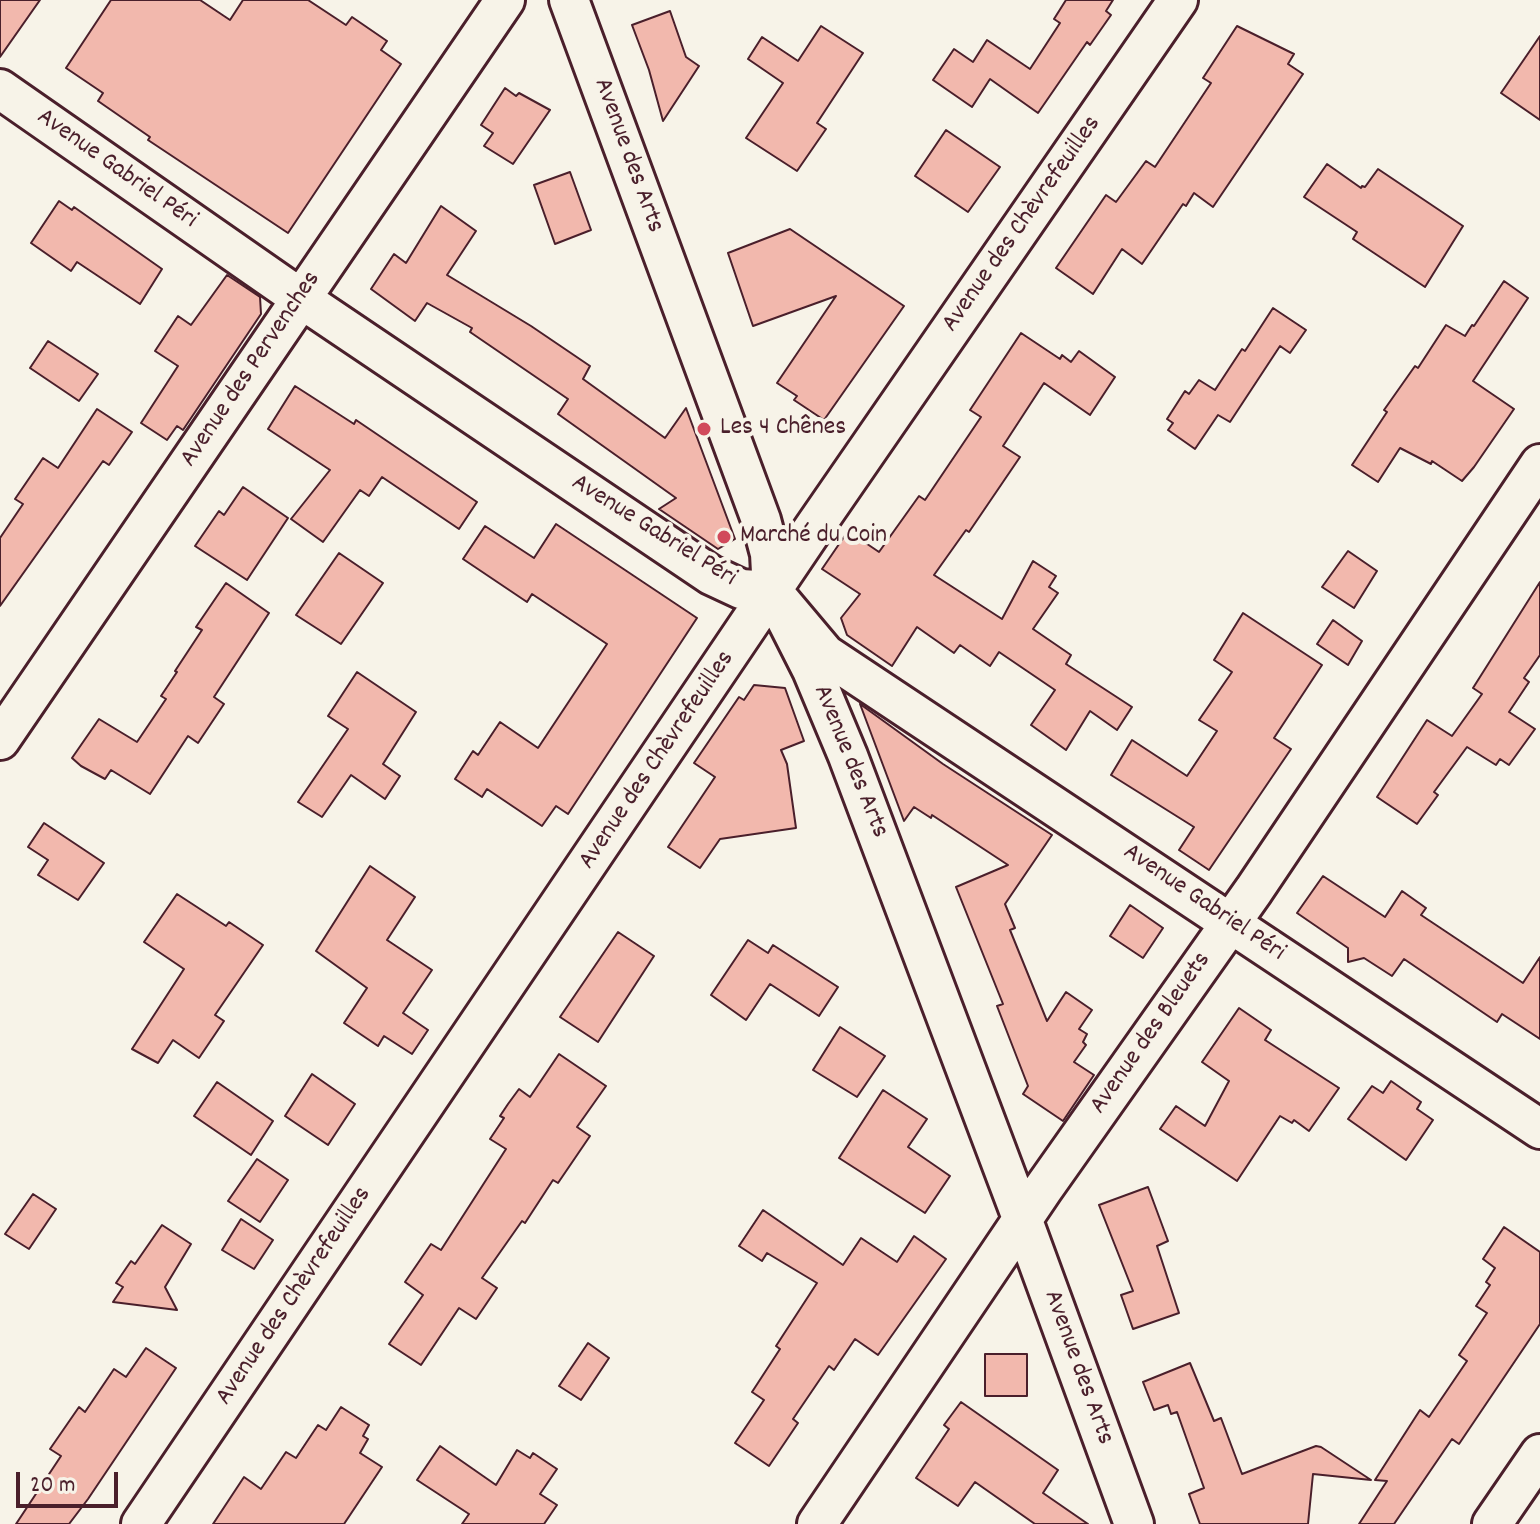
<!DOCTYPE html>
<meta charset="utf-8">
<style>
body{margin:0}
#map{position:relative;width:1540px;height:1524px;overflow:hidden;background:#f7f3e8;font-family:Dekko,sans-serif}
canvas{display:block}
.scale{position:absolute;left:16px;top:1472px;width:102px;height:36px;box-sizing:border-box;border:4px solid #4a1f2b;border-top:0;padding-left:10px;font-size:24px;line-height:28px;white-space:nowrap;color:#4a1f2b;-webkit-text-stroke:6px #f7f3e8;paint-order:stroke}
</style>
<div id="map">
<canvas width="1540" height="1524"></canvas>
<div class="scale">20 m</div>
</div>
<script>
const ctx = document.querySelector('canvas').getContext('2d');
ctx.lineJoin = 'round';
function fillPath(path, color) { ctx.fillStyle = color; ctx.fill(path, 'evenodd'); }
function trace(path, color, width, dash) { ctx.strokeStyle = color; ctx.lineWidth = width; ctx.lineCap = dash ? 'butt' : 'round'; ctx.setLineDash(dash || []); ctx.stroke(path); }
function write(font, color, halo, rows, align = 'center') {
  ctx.font = font + ' Dekko,sans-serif'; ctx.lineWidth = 8; ctx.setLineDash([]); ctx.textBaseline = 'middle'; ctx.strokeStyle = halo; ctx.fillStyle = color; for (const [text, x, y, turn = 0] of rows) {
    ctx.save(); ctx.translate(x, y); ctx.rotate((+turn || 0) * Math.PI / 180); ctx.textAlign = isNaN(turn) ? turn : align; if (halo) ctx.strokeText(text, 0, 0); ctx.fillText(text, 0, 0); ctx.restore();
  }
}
const building = new Path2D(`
 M0 0H40L0 57Z
 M111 0H200L230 20 243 0H308L346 25 352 17 387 41 381 50 401 64 288 233 148 140 150 137 98 101 103 93 66 68Z
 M1066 0H1113L1106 11 1111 15 1090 45 1087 42 1038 113 990 79 972 107 933 80 954 49 973 62 987 40 1030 69 1060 23 1054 19Z
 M670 11 686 57 699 66 663 121 649 70 632 25Z
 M821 26 863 53 817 123 826 129 797 171 746 138 783 83 748 59 762 37 798 61Z
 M1237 26 1294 54 1288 64 1303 74 1213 207 1194 193 1186 206 1183 204 1142 264 1122 249 1093 294 1056 268 1106 195 1116 202 1146 161 1155 167 1211 83 1203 78Z
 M1540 36V120L1501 93Z
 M505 88 516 96 519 93 550 110 513 164 484 146 493 133 481 125Z
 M946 130 1000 167 968 212 915 176Z
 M1327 164 1361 188 1362 186 1365 187 1378 169 1463 226 1425 287 1353 239 1357 232 1304 197Z
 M570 172 591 230 555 244 534 185Z
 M59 201 72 210 74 207 162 269 140 304 77 262 71 271 31 243Z
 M441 206 476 231 447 275 531 326 590 366 583 379 665 438 686 408 735 539 718 549 659 509 676 498 558 414 568 399 470 332 472 328 427 303 415 321 371 289 394 254 406 263Z
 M790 229 904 306 824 420 794 400 797 396 777 383 836 296 753 326 728 253Z
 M227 275 260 297 261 314 183 430 177 426 167 440 141 423 178 366 155 351 178 316 191 325Z
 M1504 281 1528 298 1473 381 1514 409 1474 467 1462 481 1432 461 1431 464 1400 448 1378 482 1352 465 1387 412 1384 410 1415 366 1418 368 1446 325 1465 336 1472 325 1474 326Z
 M1273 308 1306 330 1290 353 1280 346 1230 422 1218 415 1195 449 1168 430 1173 423 1167 419 1185 391 1189 394 1199 380 1215 390 1242 349 1245 351Z
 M1021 333 1060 359 1062 355 1071 362 1079 351 1115 377 1090 415 1044 383 1003 446 1020 457 969 532 966 530 934 575 1002 619 1033 561 1056 576 1049 587 1058 593 1033 629 1071 655 1066 664 1132 707 1117 730 1090 711 1066 750 1031 725 1055 690 999 652 990 666 960 645 954 653 917 627 892 666 847 635 841 618 860 594 822 569 848 531 879 552 919 496 925 500 981 417 970 410Z
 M48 341 98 374 79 401 30 368Z
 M295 386 354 424 356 420 477 502 459 529 382 477 369 496 360 490 323 542 291 519 330 470 268 429Z
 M97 409 132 432 109 465 103 461 0 606V538L23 504 15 499 43 458 58 468Z
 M243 487 288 518 247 580 195 546 219 511 224 515Z
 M556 524 697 618 568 814 556 806 542 826 487 789 482 797 455 779 473 751 478 755 500 722 538 748 607 644 532 594 527 602 463 559 485 526 534 558Z
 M1348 551 1377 571 1354 608 1322 587Z
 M339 553 383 583 341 644 296 615Z
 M1540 582V655L1524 678 1529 682 1509 712 1535 729 1509 765 1500 759 1496 765 1467 747 1434 792 1438 795 1417 824 1377 797 1427 720 1452 736 1482 694 1473 688Z
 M226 583 269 613 214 697 224 704 198 743 188 736 150 794 111 770 105 779 81 766 72 758 99 719 137 742 166 699 161 696 177 672 175 671 202 630 196 627Z
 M1243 613 1322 665 1274 738 1291 749 1209 870 1179 850 1194 827 1111 775 1132 740 1187 776 1217 731 1199 720 1232 672 1214 660Z
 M1333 620 1362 641 1348 665 1317 644Z
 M357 672 416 712 383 764 400 776 385 799 351 775 322 817 298 802 348 729 328 716Z
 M754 685 785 688 804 741 781 750 787 764 796 828 720 839 700 868 668 847 715 777 694 763 739 697 744 700Z
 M860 704 943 764 1052 835 1005 904 1015 928 1010 930 1047 1021 1066 992 1092 1010 1079 1029 1087 1034 1083 1042 1086 1045 1074 1062 1094 1075 1063 1121 1023 1094 1028 1086 997 1006 1003 1004 956 887 1008 865 932 815 931 818 914 807 904 821Z
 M44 823 104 863 78 900 38 875 48 860 28 847Z
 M370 866 415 897 387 940 432 970 403 1013 428 1030 412 1054 384 1036 378 1046 344 1023 367 988 316 951Z
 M1323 876 1385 917 1402 891 1426 908 1421 915 1523 983 1540 957V1039L1502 1014 1497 1022 1404 959 1392 976 1364 958 1348 962V948L1297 913Z
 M177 894 226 926 229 922 263 945 215 1015 224 1021 199 1058 173 1040 158 1063 132 1049 184 969 144 942Z
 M1130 905 1163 928 1143 958 1110 936Z
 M618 932 654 956 598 1042 560 1017Z
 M748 940 768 953 773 945 838 987 819 1016 770 984 746 1020 711 995Z
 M1239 1008 1271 1030 1265 1040 1339 1088 1309 1131 1294 1120 1292 1123 1280 1116 1237 1181 1160 1129 1176 1106 1205 1126 1229 1081 1202 1062Z
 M840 1027 885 1056 857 1097 813 1070Z
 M559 1054 606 1086 577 1127 590 1136 558 1183 553 1180 525 1223 522 1221 482 1278 497 1288 476 1319 459 1308 421 1365 389 1344 423 1295 405 1282 431 1244 441 1250 506 1149 490 1139 504 1118 500 1116 508 1104 519 1089 530 1097Z
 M312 1074 355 1104 328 1145 285 1116Z
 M1391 1081 1421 1102 1417 1109 1433 1120 1406 1160 1348 1119 1372 1086 1383 1093Z
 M217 1082 273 1121 251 1155 194 1116Z
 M883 1090 927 1119 908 1147 950 1176 925 1213 839 1158Z
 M257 1159 288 1180 260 1222 228 1201Z
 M1148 1187 1168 1241 1157 1246 1179 1313 1133 1329 1121 1295 1133 1291 1099 1205Z
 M33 1194 56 1209 29 1249 5 1234Z
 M763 1210 843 1265 861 1238 897 1262 914 1236 946 1259 878 1355 855 1339 834 1370 829 1366 793 1419 798 1423 769 1466 735 1443 764 1400 752 1392 780 1349 776 1346 817 1283 767 1253 762 1261 739 1246Z
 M241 1219 273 1240 254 1269 222 1250Z
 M162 1225 191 1244 165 1287 177 1310 113 1302 123 1287 116 1283 131 1261 135 1264Z
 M1504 1227 1540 1252V1324L1459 1444 1452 1439 1394 1524H1359L1387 1481 1375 1480 1420 1410 1429 1417 1467 1361 1459 1355 1487 1313 1476 1306 1490 1285 1486 1282 1495 1268 1483 1259Z
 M588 1343 609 1358 581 1400 559 1386Z
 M146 1348 176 1368 88 1499 69 1524H16L61 1456 50 1449 79 1407 85 1412 114 1369 126 1377Z
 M985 1354H1027V1396H985Z
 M1190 1363 1214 1421 1221 1418 1242 1474 1316 1446 1321 1447 1371 1480 1313 1474 1308 1524H1200L1189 1494 1204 1488 1177 1412 1171 1414 1168 1405 1154 1410 1143 1382Z
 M961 1402 1058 1470 1043 1493 1088 1524H1035L975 1482 958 1506 916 1478 949 1429 944 1425Z
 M341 1407 369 1425 363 1436 368 1439 360 1453 382 1467 344 1524H213L244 1477 261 1489 286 1452 296 1458 318 1425 326 1430Z
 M440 1446 496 1485 517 1450 530 1458 533 1453 557 1469 540 1494 557 1505 544 1524H462L469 1514 417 1480Z`);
fillPath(building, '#f2b8ad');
trace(building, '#4a1f2b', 2);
const minor = new Path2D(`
 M569 0 761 520 770 554 772 591 812 670 848 756 1022 1218 1134 1524
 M0 89 300 298 711 575 741 589 772 591 825 654 1540 1129
 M0 740 505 0
 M141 1524 813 529 1178 0
 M817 1524 1043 1189 1254 890 1540 464
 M1492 1524 1540 1454`);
trace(minor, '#4a1f2b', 44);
trace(minor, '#f7f3e8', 38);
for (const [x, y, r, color] of [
 [704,429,8,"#d1495b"],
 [724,537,8,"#d1495b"]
]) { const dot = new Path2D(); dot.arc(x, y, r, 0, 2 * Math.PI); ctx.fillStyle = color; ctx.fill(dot); trace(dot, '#f7f3e8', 3); }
write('26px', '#4a1f2b', '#f7f3e8', [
 ["Avenue des Arts",627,156,70],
 ["Avenue Gabriel Péri",116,170,35],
 ["Avenue des Chèvrefeuilles",1023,225,-55],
 ["Avenue des Pervenches",252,370,-56],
 ["Avenue Gabriel Péri",653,532,32],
 ["Avenue des Chèvrefeuilles",658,761,-56],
 ["Avenue des Arts",849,762,68],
 ["Avenue Gabriel Péri",1203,904,34],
 ["Avenue des Bleuets",1152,1034,-55],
 ["Avenue des Chèvrefeuilles",295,1297,-56],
 ["Avenue des Arts",1077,1368,70]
]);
write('26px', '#4a1f2b', '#f7f3e8', [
 ["Les 4 Chênes",720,429],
 ["Marché du Coin",740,537]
], 'left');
</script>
